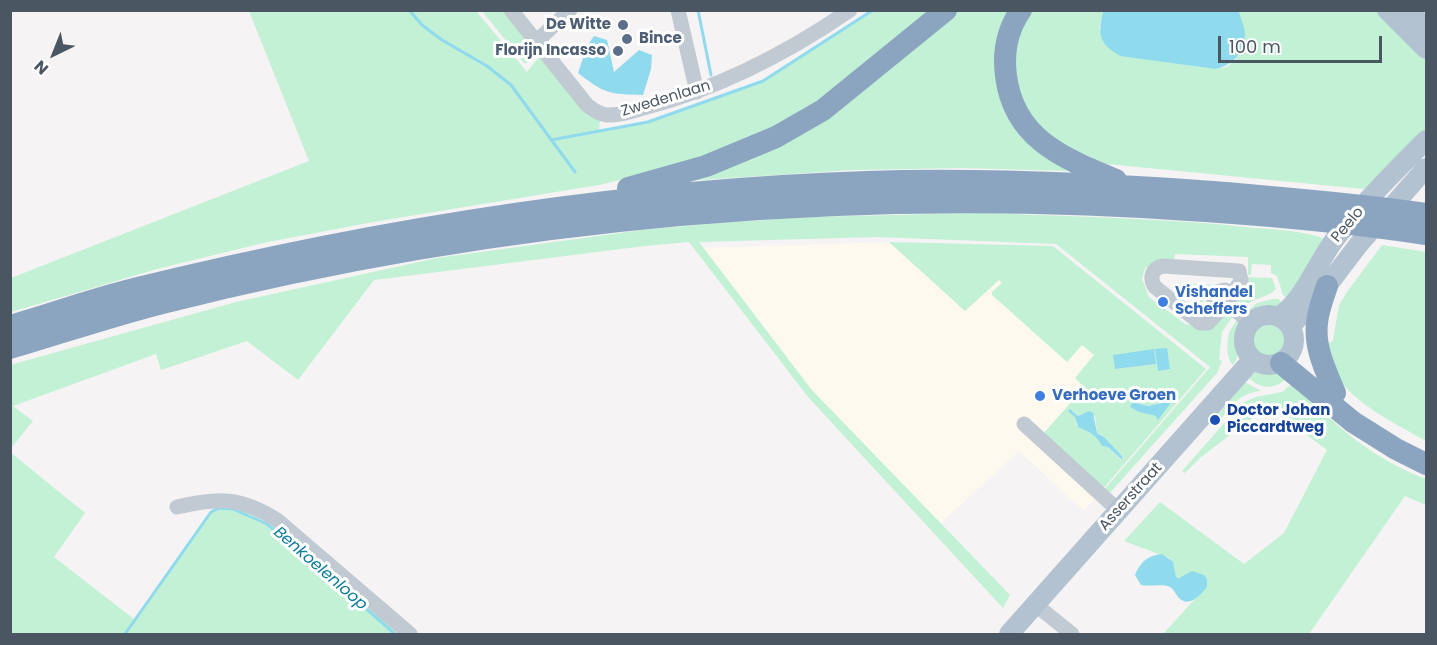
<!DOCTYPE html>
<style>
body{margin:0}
#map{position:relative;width:1437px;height:645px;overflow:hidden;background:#f5f3f3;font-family:Poppins,sans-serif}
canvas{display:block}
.frame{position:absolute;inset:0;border:12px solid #4a5661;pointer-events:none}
.north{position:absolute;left:24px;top:24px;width:60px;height:60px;-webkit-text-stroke:4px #fff;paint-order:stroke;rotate:223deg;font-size:16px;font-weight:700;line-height:24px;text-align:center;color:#4a5661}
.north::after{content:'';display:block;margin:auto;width:21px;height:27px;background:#4a5661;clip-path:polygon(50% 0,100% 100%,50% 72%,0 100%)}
.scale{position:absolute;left:1218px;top:36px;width:164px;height:27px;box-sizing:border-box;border:3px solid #4a5661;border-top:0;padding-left:8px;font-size:18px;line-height:21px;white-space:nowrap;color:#4a5661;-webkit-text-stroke:4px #fff;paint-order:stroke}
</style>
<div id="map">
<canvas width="1437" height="645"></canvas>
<div class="frame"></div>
<div class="north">N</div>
<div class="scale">100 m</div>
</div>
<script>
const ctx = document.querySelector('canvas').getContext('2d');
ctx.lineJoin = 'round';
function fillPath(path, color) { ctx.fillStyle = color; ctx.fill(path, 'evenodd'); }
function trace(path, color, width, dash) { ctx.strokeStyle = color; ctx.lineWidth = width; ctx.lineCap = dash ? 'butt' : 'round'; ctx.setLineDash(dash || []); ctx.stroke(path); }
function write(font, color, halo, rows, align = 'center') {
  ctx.font = font + ' Poppins,sans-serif'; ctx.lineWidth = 6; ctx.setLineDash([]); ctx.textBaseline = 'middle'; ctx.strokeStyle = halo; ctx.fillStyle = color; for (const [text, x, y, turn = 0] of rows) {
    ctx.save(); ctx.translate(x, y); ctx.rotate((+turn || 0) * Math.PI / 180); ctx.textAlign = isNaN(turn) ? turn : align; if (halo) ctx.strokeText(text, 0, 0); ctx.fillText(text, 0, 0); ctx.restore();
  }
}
fillPath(new Path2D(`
 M889 242 965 311 999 280 1002 282 992 292 1067 362 1082 345 1095 356 1082 385 1083 389 1042 435 1102 490 1084 511 1019 451 940 524 811 389 704 248Z`), '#fdf9ef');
fillPath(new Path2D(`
 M959 10 1016 11 1001 84 1071 171 961 168 852 170 670 182 740 159 928 37Z
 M249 11H476L527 72 540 56 600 120 599 130 623 127 663 118 763 81 873 11H930L818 101 761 136 664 169 599 185 373 222 263 243 157 269 11 312V278L309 161Z
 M482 11H505L538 52 527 63H524Z
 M1032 11H1103L1099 29 1216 69 1227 67 1236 59 1245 35 1239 11H1382L1426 53V136L1374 190 1107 164 1051 140 1018 97 1013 72 1018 36Z
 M976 213C1070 216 1163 218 1256 228 1273 229 1316 232 1327 241L1290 302 1283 295 1277 276 1271 273V265L1252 264 1251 275H1248V257L1175 254 1174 262 1156 261 1145 268 1142 279 1149 297 1185 324 1193 326 1227 311 1234 314 1222 332 1219 360 1222 361 1217 373 1108 495 1103 491 1210 367 1056 244 877 237 699 242 811 389 1010 595 1003 608 808 397 689 242 645 246 374 280 298 380 247 341 161 370 156 354 13 406 33 421 11 448 10 365 236 302 437 258 642 230 720 223 810 217Z
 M889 242 1053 246 1206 369 1102 490 1042 435 1083 389 1082 385 1075 378 1094 355 1082 345 1067 362 992 295V292L1002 283 999 280 965 311ZM1153 350 1155 364 1115 369ZM1171 401 1156 416 1137 411V403L1148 406ZM1071 409 1078 416 1084 413 1095 417 1097 433 1102 435 1122 456 1121 460 1108 447 1100 442 1094 434 1076 425V419Z
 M1382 245 1426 252V441C1400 426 1358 406 1341 381 1335 371 1331 358 1325 347L1333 340 1339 305 1347 292Z
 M1247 277 1272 278 1276 289C1268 298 1254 297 1244 307L1240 305 1237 300 1245 288Z
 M1174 283 1216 285 1201 304Z
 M1273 299H1278L1285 305C1274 310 1263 310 1252 315L1246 312 1257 303Z
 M1239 318 1243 326C1239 340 1242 352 1233 365 1226 358 1226 340 1230 331 1232 326 1236 322 1239 318Z
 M1253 341a16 16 0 1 1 32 0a16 16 0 1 1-32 0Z
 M1273 369 1290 375C1278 389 1262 391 1249 378L1257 371Z
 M1295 381C1329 423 1375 460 1426 479V505L1405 496 1309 634H1163L1194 600 1202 593 1180 577H1176L1169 558 1124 541 1160 502 1244 564 1284 533 1327 450 1268 406 1201 457 1185 473 1182 471 1242 403 1256 397 1282 392Z
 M1245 382 1261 391C1242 392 1232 404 1221 419L1217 416Z
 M10 452 85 513 54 557 134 619 213 508C242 508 253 514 277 529L400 634H11Z`), '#c3f1d5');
fillPath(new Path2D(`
 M1239 10C1240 19 1245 26 1245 35 1245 53 1232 65 1216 69L1120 56C1098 43 1098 34 1103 11Z
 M594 36 607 40 614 72 639 50 652 55 651 69 643 95C609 94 605 94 578 73L587 46Z
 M1167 348 1170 369 1158 371 1155 349Z
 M1154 349 1156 364 1115 369 1113 355Z
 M1172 401 1158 420 1156 416 1139 412 1130 407 1132 403H1136L1148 406Z
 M1070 409 1078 416 1089 411 1093 413 1097 433 1104 437 1122 456V460L1108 447 1102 446C1096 434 1089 432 1078 427L1075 417 1068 411Z
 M1162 554 1173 562 1176 577 1179 578 1192 571 1204 575 1207 579V587C1201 595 1189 608 1179 598 1176 595 1174 589 1170 587 1165 583 1150 587 1141 585L1135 575C1140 562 1148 555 1162 554Z`), '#90daee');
trace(new Path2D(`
 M409 10 422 25 442 40 487 66 511 85 575 172
 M698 10 711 75
 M551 140 648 122 763 81 873 10
 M125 634 211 512 219 508 233 509 267 524 305 555 395 634`), '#90daee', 3);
trace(new Path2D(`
 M511 10 587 105C593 110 599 114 607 115 619 116 632 111 643 108 718 89 786 54 850 10
 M678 10 697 92
 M536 42 570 10
 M1227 302 1208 323H1200L1155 287C1149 278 1152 268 1163 266L1239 271 1241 281 1227 302 1251 324
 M1220 309 1214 302 1217 292 1225 290 1233 294
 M1024 424 1119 511
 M177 507C218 497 241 497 277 520L410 634
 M1036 605 1072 634`), '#c1cad2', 15);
trace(new Path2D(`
 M1387 10 1426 49
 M1408 10 1426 29
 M1244 340a25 25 0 1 1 50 0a25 25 0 1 1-50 0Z
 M1278 317C1302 304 1318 261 1335 239 1362 204 1395 171 1426 140
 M1290 327 1327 286 1359 244 1426 168
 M1009 634 1253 359`), '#b3c2d1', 20);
trace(new Path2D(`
 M1021 10C1007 30 1003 53 1006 76 1014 139 1063 158 1116 180
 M628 188 706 166 776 137 823 110 946 10
 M1327 286C1323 298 1318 311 1317 323 1314 348 1326 371 1335 393
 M10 326C52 314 93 299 134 289 374 230 620 190 867 182 987 178 1107 184 1226 193 1293 199 1360 204 1426 214
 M10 348C61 333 111 316 162 303 502 217 855 185 1205 211 1279 216 1353 223 1426 234
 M1281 363 1353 422 1396 449 1426 464`), '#8ba5c1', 22);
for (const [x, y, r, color] of [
 [623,25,6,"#5c6f8a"],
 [627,39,6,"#5c6f8a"],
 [618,51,6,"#5c6f8a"],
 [1163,302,6,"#3f7fe0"],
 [1040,396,6,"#3f7fe0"],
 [1215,420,6,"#1a4fb4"]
]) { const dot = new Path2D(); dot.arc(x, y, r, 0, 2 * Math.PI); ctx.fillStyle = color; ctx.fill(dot); trace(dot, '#fff', 2); }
write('bold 15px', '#4e5e75', '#fff', [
 ["De Witte",611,25],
 ["Bince",639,39,"left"],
 ["Florijn Incasso",606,51]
], 'right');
write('15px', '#4a5661', '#fff', [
 ["Zwedenlaan",666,99,-17],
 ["Peelo",1348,225,-50],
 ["Asserstraat",1131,497,-48]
]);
write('bold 15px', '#366cbe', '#fff', [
 ["Vishandel",1175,293],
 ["Scheffers",1175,310],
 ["Verhoeve Groen",1052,396]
], 'left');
write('bold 15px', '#164399', '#fff', [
 ["Doctor Johan",1227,411],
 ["Piccardtweg",1227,428]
], 'left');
write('italic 16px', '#0c7c9b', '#fff', [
 ["Benkoelenloop",320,569,41]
]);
</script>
